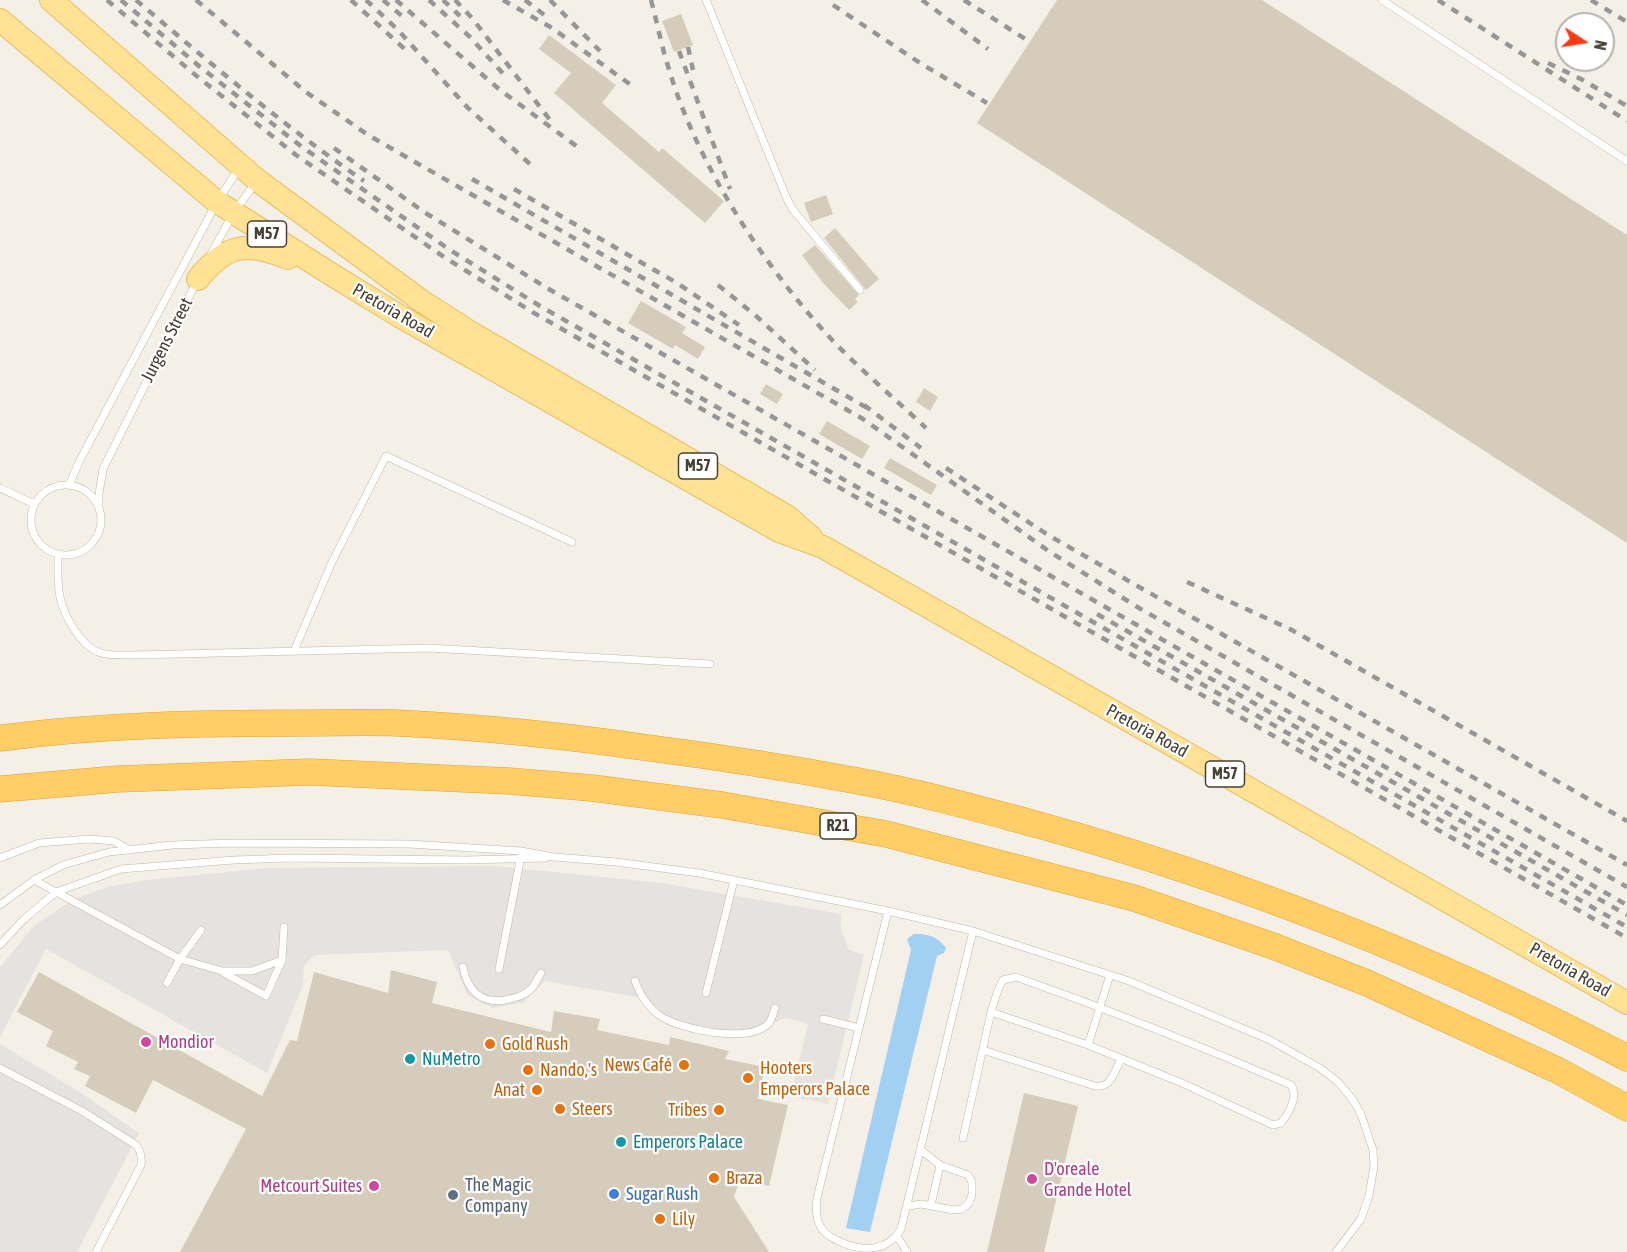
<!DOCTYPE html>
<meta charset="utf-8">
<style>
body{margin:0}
#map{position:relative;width:1627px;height:1252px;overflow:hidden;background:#f4f0e7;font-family:"Asap Condensed",sans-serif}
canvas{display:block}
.north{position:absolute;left:1555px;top:12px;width:60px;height:60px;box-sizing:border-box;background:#fff;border:2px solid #b5b3ae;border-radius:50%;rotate:102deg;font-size:16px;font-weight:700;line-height:24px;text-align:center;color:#474035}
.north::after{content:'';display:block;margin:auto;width:21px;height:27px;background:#ff3912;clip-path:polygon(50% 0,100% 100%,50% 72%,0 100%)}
</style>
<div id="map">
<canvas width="1627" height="1252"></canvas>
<div class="north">N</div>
</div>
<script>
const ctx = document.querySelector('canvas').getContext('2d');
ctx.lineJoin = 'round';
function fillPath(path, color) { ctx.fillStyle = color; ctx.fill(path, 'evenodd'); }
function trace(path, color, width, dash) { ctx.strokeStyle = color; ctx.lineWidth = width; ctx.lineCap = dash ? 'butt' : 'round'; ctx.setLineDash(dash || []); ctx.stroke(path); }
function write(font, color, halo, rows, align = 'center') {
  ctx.font = font + ' "Asap Condensed",sans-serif'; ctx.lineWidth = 4.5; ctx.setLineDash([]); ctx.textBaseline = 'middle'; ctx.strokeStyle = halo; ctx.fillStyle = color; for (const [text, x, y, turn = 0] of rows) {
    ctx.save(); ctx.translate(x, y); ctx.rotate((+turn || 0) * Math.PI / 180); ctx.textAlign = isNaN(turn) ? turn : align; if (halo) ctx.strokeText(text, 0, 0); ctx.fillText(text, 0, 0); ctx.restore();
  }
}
fillPath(new Path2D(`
 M495 866 661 883 841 914V930L849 950 864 955 828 1104 791 1096 808 1024 786 1018 736 1037 668 1018 642 998 545 981 524 1002 493 1008 468 996 448 950 314 955 304 966 303 985 267 1073 46 949 0 1037V967L35 925 71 901 107 887 147 880 268 868Z
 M0 1044 75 1089 139 1133 77 1252H0Z`), '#e5e2df');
fillPath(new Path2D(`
 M914 934C928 934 937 936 946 948L944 953 937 956 870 1232 846 1228 911 950 907 939Z`), '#a1d0f2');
fillPath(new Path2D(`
 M1057 0H1262L1627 235V543L977 123Z
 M681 14 693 45 674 52 662 21Z
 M549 35 616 85 602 103 659 152 662 148 724 201 705 223 554 93 571 73 539 49Z
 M826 195 833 214 811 222 804 203Z
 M835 228 879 279 866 290 824 238Z
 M815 245 859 295 855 299 858 302 849 310 823 283 802 255Z
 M641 301 686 327 682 333 705 347 698 359 675 345 673 349 628 323Z
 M766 384 783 394 777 404 760 394Z
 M924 388 938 397 930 411 916 402Z
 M827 421 870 446 862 459 819 434Z
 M890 458 937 485 931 495 884 468Z
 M391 970 437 982 432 1003 551 1032 554 1011 600 1019 597 1030 669 1045 670 1037 729 1051 725 1059 765 1067 758 1099 788 1105 769 1186 740 1179 734 1197 769 1252H180L246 1129 153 1080 136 1113 85 1086 90 1076 74 1069 78 1062 46 1046 53 1031 17 1012 39 972 262 1096 290 1040 297 1041 314 972 388 993Z
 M1024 1093 1078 1106 1044 1252H987Z`), '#d6ccbc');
const lane = new Path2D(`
 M706 0 787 199 793 210 860 290
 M1382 0 1627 161
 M211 254 234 212 256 182
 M31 520a35 35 0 1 1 70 0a35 35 0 1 1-70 0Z
 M69 485 80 460 217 202 239 168
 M0 488 34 504
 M99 509V494L103 469 196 283
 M58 555C58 569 57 583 60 597 64 616 81 647 101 653 111 656 123 655 134 655L429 648 710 664
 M294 651 332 562 386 456 572 542
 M0 858 39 843 89 839 114 841 130 850
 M34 880 180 959 222 971H252L282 960
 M0 905 34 880 63 865 109 852 173 845 233 843 409 844 521 851 554 857 616 862 699 873 888 911 973 931 1129 981 1268 1039 1320 1068 1338 1082 1353 1100 1361 1114 1373 1150 1374 1166 1369 1196 1361 1219 1336 1252
 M888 911 817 1198C816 1206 816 1218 820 1226 825 1235 834 1239 843 1243 865 1252 888 1251 901 1229L973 931
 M0 945 23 920 56 892 121 869 234 860 291 858 465 860 545 858
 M463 967C467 990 481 1004 505 1000 514 998 524 996 531 989 535 985 538 978 541 973
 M499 969 521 856
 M224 973 266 996 282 960 284 927
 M635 981C641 996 646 1005 659 1015 679 1030 747 1043 767 1025 772 1021 773 1014 775 1008
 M167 983 180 959 201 930
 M706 993 734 880
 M991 1012 1088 1045
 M823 1019 859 1028
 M983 1050 1095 1086C1112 1088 1114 1072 1121 1059
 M0 1068 82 1111 136 1145C141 1151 142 1157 141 1165L96 1252
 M963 1138 991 1012 998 990 1003 980 1016 977C1110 1010 1201 1046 1291 1085 1299 1096 1289 1113 1281 1123L1273 1125 1182 1083 1088 1045 1110 975
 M931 1205 940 1165
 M908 1206 921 1204 954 1210 962 1209 969 1203 972 1195V1182L968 1175 940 1165 921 1150
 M897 1236 907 1252`);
const primary = new Path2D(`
 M51 0 257 180 420 300 473 334 788 517 811 537
 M0 20 217 202 334 276 401 317 779 531 823 547 1627 1003
 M198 279C226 244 246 241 288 258`);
const highway = new Path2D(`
 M0 738C101 725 202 723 304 723 335 723 366 722 397 723 481 727 566 736 649 748 719 757 789 768 858 781 919 792 979 809 1039 825 1242 882 1440 960 1627 1058
 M0 789 118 779 310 772 509 781 592 788 722 805 886 834 1134 898 1273 946 1367 983 1557 1070 1627 1108`);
trace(lane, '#bfb8a9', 8);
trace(primary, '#e7c062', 24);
trace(highway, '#e1a333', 27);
trace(lane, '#fff', 7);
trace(primary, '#ffe294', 22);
trace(highway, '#ffce66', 26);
trace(new Path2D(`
 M107 0 193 73 296 155 444 257 534 313 1627 938
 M121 0 199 66 302 147 450 250 540 306 1627 927
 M136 0C210 63 284 126 364 181
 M196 0 306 92 368 135 863 419 1050 552 1139 608 1627 887
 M351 0 410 54
 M366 0 398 30 467 107 531 165
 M383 0 402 16
 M396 0 500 90 579 148
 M429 0 470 37 507 78
 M443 0 460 16
 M455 0 472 18 550 120
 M503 0 552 28 631 85
 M525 0 547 17
 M550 0 600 51
 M651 0C657 22 661 44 668 66 696 163 764 267 833 341 862 371 895 399 926 428
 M922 0 988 49
 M964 0 1027 40
 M1438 0 1627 121
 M1591 0 1627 22
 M833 5 920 63 987 103
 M688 47 693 70
 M679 51 730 189
 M1548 63 1581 79 1627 106
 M334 148 424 212 547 288 1627 905
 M472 179 869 409
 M514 189 677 283 739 325
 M718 285 755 315 815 370
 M864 405 921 448
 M946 468 1048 535 1627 865
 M1187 582 1290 629 1627 821
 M1097 614 1627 915`), '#969696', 4.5, [8, 8]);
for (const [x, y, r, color] of [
 [146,1042,6,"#d1479c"],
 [490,1044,6,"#e8710a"],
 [410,1059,6,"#0f9aa8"],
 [684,1065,6,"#e8710a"],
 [528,1070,6,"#e8710a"],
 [748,1078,6,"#e8710a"],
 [537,1090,6,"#e8710a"],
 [560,1109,6,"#e8710a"],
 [719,1110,6,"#e8710a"],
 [621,1142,6,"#0f9aa8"],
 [714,1178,6,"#e8710a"],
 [1032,1179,6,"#d1479c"],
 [374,1186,6,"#d1479c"],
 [614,1194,6,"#3f7fe0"],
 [453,1195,6,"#5c6f8a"],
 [660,1219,6,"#e8710a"]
]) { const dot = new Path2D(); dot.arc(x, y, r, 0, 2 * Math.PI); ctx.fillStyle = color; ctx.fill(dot); trace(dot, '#fff', 2); }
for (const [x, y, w] of [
 [267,234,39],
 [698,466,39],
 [1225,774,39],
 [838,826,36]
]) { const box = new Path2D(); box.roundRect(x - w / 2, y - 13, w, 26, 4.5); ctx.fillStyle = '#fff'; ctx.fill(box); trace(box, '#474035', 1.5); }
write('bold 16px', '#474035', null, [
 ["M57",267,234],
 ["M57",698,466],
 ["M57",1225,774],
 ["R21",838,826]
]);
write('18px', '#474035', '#fff', [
 ["Pretoria Road",393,311,30],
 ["Jurgens Street",167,340,-63],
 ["Pretoria Road",1147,731,29],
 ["Pretoria Road",1570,970,30]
]);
write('18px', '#b23c85', '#fff', [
 ["Mondior",158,1042],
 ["D'oreale",1044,1169],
 ["Grande Hotel",1044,1190],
 ["Metcourt Suites",362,1186,"right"]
], 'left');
write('18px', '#c56008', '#fff', [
 ["Gold Rush",502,1044],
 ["News Café",672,1065,"right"],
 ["Hooters",760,1068],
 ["Emperors Palace",760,1089],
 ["Nando,'s",540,1070],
 ["Anat",525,1090,"right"],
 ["Steers",572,1109],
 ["Tribes",707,1110,"right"],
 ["Braza",726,1178],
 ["Lily",672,1219]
], 'left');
write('18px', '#0d838f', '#fff', [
 ["NuMetro",422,1059],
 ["Emperors Palace",633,1142]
], 'left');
write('18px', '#4e5e75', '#fff', [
 ["The Magic",465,1185],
 ["Company",465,1206]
], 'left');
write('18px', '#366cbe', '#fff', [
 ["Sugar Rush",626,1194]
], 'left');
</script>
